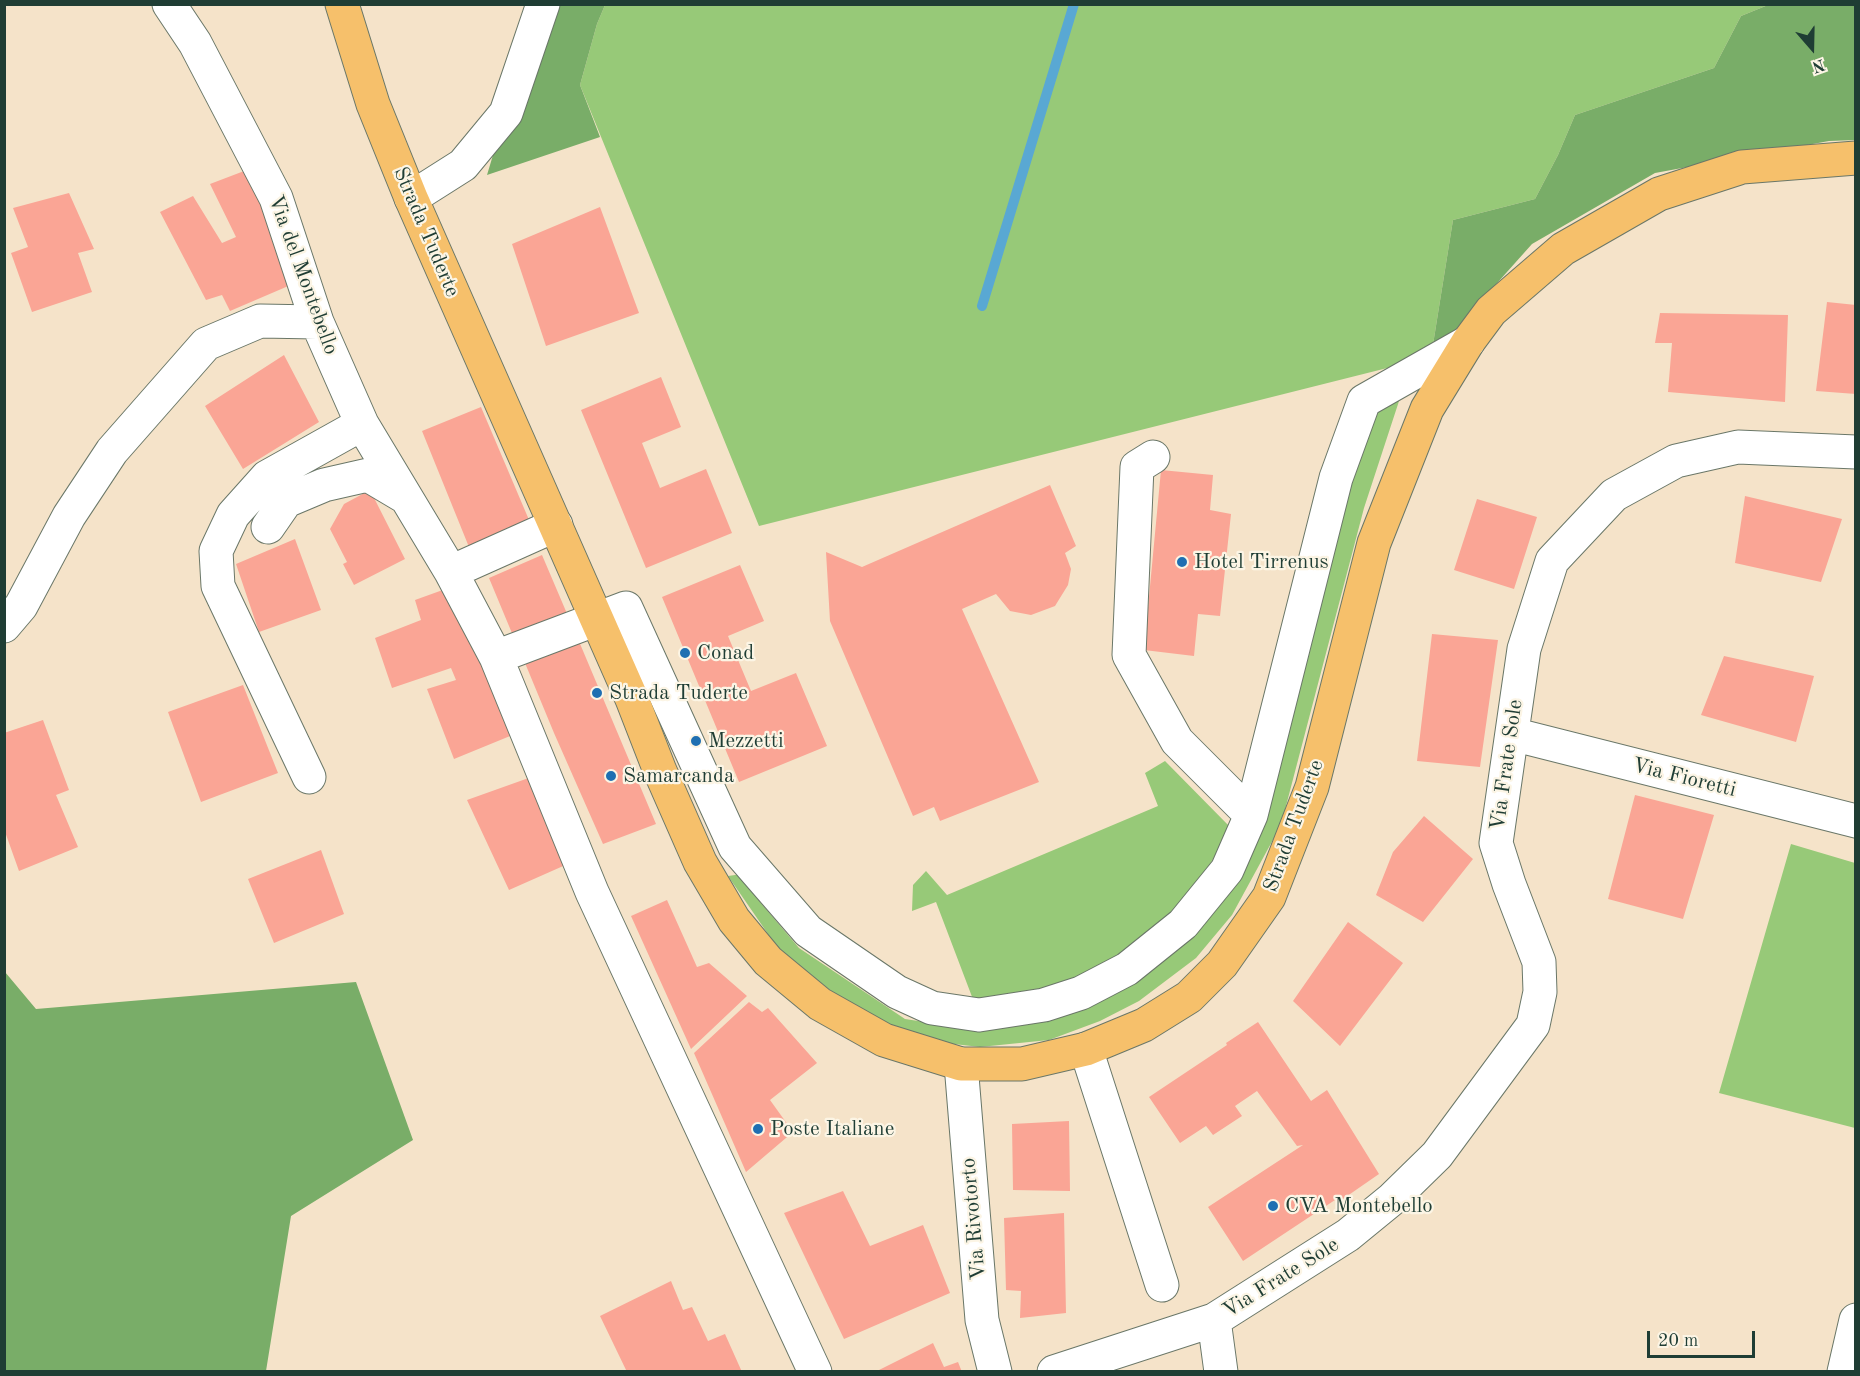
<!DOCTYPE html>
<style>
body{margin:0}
#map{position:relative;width:1860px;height:1376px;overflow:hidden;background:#f5e3c9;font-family:"Old Standard TT",serif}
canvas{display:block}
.frame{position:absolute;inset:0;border:6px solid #1f3d34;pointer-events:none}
.north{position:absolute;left:1782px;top:18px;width:60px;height:60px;-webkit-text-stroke:4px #fcf5e5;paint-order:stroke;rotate:160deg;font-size:16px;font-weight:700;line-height:24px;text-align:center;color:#1f3d34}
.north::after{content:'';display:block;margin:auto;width:21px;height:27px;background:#1f3d34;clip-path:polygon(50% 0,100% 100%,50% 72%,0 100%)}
.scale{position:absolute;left:1647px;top:1331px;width:108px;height:27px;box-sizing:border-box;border:3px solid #1f3d34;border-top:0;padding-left:8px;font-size:18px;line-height:21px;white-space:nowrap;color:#1f3d34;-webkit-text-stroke:4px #fcf5e5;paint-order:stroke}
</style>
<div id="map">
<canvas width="1860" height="1376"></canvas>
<div class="frame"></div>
<div class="north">N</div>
<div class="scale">20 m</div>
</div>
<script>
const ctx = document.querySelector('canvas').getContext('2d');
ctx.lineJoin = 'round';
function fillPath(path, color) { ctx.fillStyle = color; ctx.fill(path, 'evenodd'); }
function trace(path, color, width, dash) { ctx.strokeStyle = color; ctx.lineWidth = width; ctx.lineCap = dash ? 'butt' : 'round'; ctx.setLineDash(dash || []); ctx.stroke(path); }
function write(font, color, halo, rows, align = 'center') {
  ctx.font = font + ' "Old Standard TT",serif'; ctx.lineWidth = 4.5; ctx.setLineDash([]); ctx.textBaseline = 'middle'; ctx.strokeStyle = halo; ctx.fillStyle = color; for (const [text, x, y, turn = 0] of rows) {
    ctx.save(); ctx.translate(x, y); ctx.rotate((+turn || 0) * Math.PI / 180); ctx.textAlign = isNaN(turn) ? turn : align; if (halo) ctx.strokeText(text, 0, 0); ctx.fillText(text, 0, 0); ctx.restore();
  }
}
fillPath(new Path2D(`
 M605 5H1768L1741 16 1714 68 1575 115 1558 155 1535 199 1453 220 1431 357 759 526 580 85 597 24Z
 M1400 398 1364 508 1281 825 1232 915 1196 958 1139 1001 1100 1021 1049 1040 980 1047 919 1040 841 999 777 947 728 876 742 874 760 902 799 948 905 1019 951 1026H1012L1210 915 1344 510 1373 406Z
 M1165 761 1231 828 1201 880 1162 926 1068 988 974 1002 936 902 912 911 913 885 926 871 947 895 1158 806 1145 773Z
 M1791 844 1855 863V1128L1719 1093Z`), '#97c978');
fillPath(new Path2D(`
 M538 5H605L597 24 580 85 600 137 487 175Z
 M1768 5H1855V140L1829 141 1655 173 1532 244 1431 357 1453 220 1535 199 1558 155 1575 115 1714 68 1741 16Z
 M5 972 36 1009 356 982 413 1140 291 1216 266 1371H5Z`), '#79ad68');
trace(new Path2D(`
 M982 306 1074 4`), '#59a8d3', 10);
fillPath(new Path2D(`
 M252 168 293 284 230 311 222 295 206 300 160 212 193 196 222 243 236 237 210 184Z
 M69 193 94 249 78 253 92 292 32 312 11 253 28 247 13 208Z
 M600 207 639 313 546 346 512 244Z
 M1827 302 1856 305V394L1816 391Z
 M1660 313 1788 315 1785 402 1668 392 1672 343H1655Z
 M284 355 319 422 243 469 205 406Z
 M661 377 681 427 642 443 660 488 706 469 732 533 646 568 581 410Z
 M481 407 532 527 471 552 422 431Z
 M1161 470 1213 475 1210 510 1231 514 1220 616 1198 614 1194 656 1144 650Z
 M1050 485 1076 546 1065 553 1071 569 1068 585 1055 606 1031 615 1010 611 996 594 962 609 1039 782 940 821 934 807 913 816 830 621 826 552 862 567Z
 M370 490 405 559 354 585 343 564 347 562 330 529 344 504Z
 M1745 496 1842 519 1821 582 1735 563Z
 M1477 499 1537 517 1514 589 1454 570Z
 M295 539 321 610 259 632 236 564Z
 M542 555 568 616 514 638 489 578Z
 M740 565 764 621 728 636 751 691 796 673 827 746 739 782 662 597Z
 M451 587 515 734 454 759 427 689 456 680 451 668 392 688 375 638 421 620 415 600Z
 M1432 634 1498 640 1480 767 1417 761Z
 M578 639 656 824 603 844 554 733 525 663Z
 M1724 656 1814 676 1796 742 1701 715Z
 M243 685 278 773 201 802 168 712Z
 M43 720 69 790 56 795 78 847 19 871 4 829V733Z
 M537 775 570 863 509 890 467 800Z
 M1635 795 1714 815 1683 919 1608 899Z
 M1424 816 1473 859 1423 922 1376 895 1393 852Z
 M321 850 344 914 274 943 248 879Z
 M667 900 697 967 709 963 747 996 691 1049 631 916Z
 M1348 922 1403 963 1340 1046 1293 1001Z
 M749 1002 762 1012 768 1008 817 1063 770 1100 793 1132 746 1172 694 1053Z
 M1258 1022 1311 1101 1327 1090 1379 1174 1340 1201 1338 1198 1243 1261 1208 1207 1303 1145 1297 1146 1257 1091 1235 1106 1242 1116 1213 1135 1206 1126 1180 1143 1149 1097 1227 1045 1226 1043Z
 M1069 1121 1070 1191 1013 1190 1012 1124Z
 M843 1191 870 1246 923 1225 950 1293 844 1339 784 1213Z
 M1064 1213 1066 1313 1020 1318 1021 1291 1006 1290 1004 1218Z
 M671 1281 683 1310 692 1307 708 1341 725 1334 742 1372H627L600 1316Z
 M933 1343 944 1367 958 1362 962 1372H875Z`), '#faa595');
const minor = new Path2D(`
 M169 4 195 43 276 198 317 322 362 424 451 572 496 657 592 892 815 1372
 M411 198 463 165 506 113 543 4
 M1153 457 1137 467 1129 655 1177 741 1251 815
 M268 527 286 501 324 485 368 475 405 497
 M451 572 556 525
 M4 626 21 606 69 516 112 451 206 344 260 321 317 322
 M496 657 626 608 735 847 808 931 897 992 932 1008 979 1015 1044 1005 1081 993 1127 969 1183 924 1227 870 1251 815 1336 478 1364 401 1468 342
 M1512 734 1856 821
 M309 777 218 586 216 551 233 515 267 477 362 424
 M1086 1049 1162 1285
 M961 1064 982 1320 995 1372
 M1214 1320 1221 1372
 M1054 1372 1214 1320 1348 1235 1392 1199 1437 1155 1533 1025 1540 992 1539 962 1509 884 1496 843 1524 649 1552 561 1614 495 1676 461 1738 447 1856 452
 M1844 1372 1856 1320`);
const major = new Path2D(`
 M342 4 373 104 411 198 632 699 660 771 700 862 734 920 768 961 820 1004 884 1040 961 1064H1022L1086 1049 1144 1025 1189 997 1222 964 1269 897 1312 787 1374 543 1427 409 1468 342 1491 311 1563 249 1659 194 1742 167 1856 158`);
trace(minor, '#6a7768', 35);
trace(major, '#6a7768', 35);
trace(minor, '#fff', 33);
trace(major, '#f6c06b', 33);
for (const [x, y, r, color] of [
 [1182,562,6,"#1f6fb2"],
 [685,653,6,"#1f6fb2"],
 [597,693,6,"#1f6fb2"],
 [696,741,6,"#1f6fb2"],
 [611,776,6,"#1f6fb2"],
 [758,1129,6,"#1f6fb2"],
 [1273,1206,6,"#1f6fb2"]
]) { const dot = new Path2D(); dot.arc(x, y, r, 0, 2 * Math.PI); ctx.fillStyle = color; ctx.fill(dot); trace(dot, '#fcf5e5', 2); }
write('21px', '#1f3d34', '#fcf5e5', [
 ["Strada Tuderte",426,232,67],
 ["Via del Montebello",303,275,70],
 ["Via Frate Sole",1507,765,-82],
 ["Via Fioretti",1684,778,14],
 ["Strada Tuderte",1294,826,-70],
 ["Via Rivotorto",974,1219,-95],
 ["Via Frate Sole",1281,1278,-32]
]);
write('21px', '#1f3d34', '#fcf5e5', [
 ["Hotel Tirrenus",1194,562],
 ["Conad",697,653],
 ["Strada Tuderte",609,693],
 ["Mezzetti",708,741],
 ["Samarcanda",623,776],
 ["Poste Italiane",770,1129],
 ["CVA Montebello",1285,1206]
], 'left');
</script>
